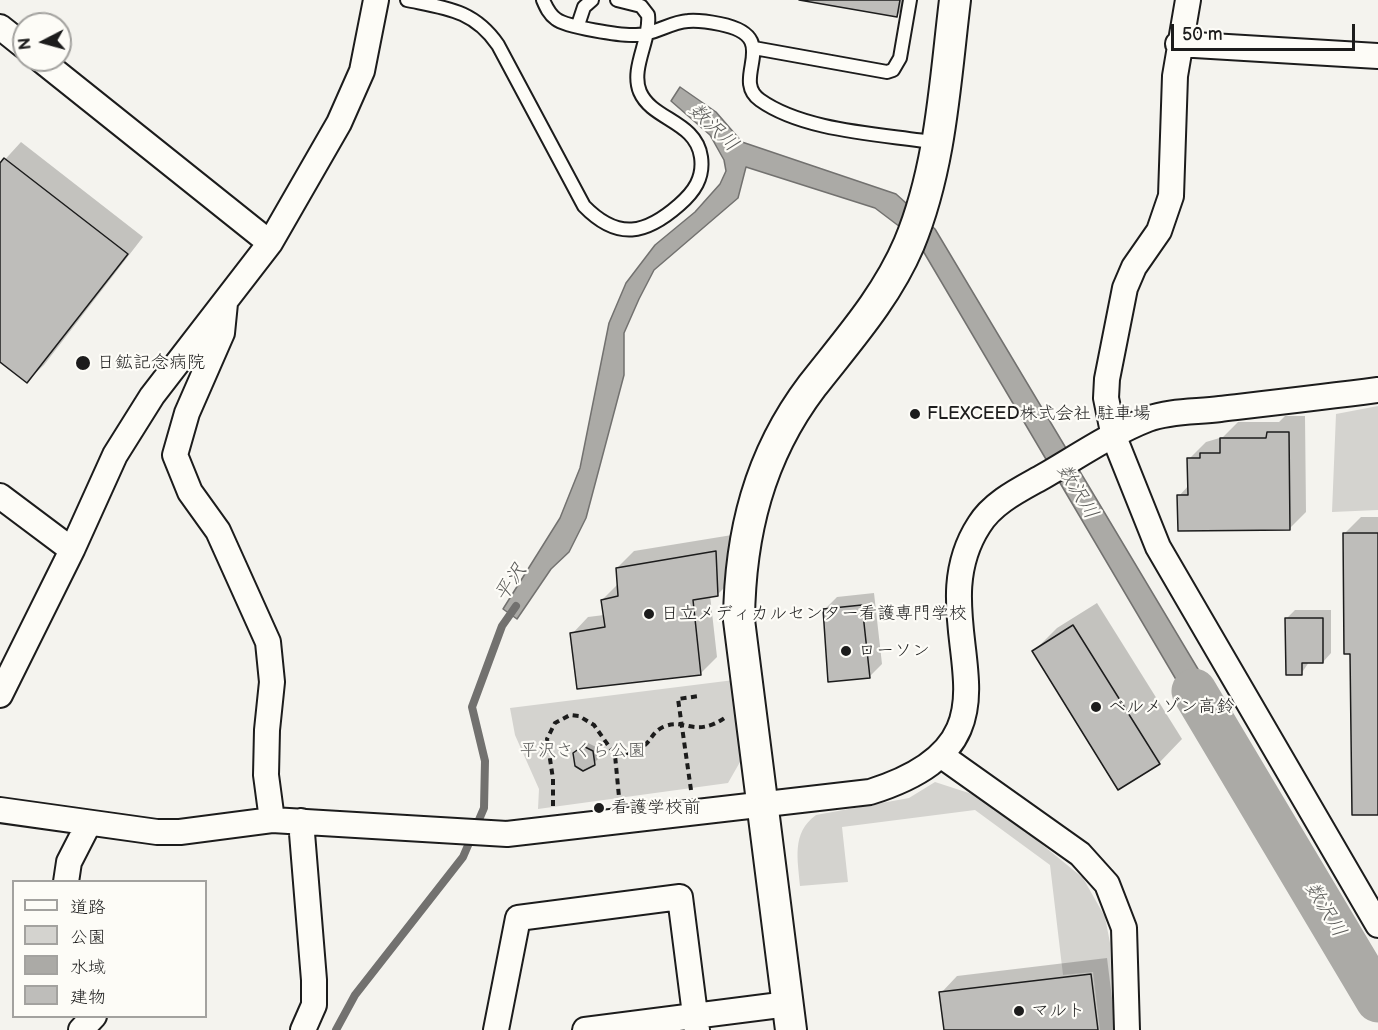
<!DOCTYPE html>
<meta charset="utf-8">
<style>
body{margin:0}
#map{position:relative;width:1378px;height:1030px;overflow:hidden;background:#f4f3ee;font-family:"Balsamiq Sans","Klee One",sans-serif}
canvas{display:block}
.legend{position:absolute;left:12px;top:880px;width:195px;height:138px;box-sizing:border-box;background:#fdfcf7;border:2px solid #a3a29f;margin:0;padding:8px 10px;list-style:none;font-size:18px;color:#1c1c1c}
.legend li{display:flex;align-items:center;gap:12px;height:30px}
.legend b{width:30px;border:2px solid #a3a29f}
.north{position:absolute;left:12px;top:12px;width:60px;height:60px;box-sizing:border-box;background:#fdfcf7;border:2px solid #a3a29f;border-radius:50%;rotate:264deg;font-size:16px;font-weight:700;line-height:24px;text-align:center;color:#1c1c1c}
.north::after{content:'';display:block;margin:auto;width:21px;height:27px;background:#1c1c1c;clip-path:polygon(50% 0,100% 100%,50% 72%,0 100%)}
.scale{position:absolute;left:1171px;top:24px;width:184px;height:27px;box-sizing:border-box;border:3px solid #1c1c1c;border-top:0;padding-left:8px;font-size:18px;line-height:21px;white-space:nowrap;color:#1c1c1c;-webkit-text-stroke:4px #fdfcf7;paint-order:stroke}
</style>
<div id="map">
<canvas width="1378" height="1030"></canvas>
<ul class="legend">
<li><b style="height:8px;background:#fdfcf7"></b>道路</li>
<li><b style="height:16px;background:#d4d3cf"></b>公園</li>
<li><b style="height:16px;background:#abaaa6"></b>水域</li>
<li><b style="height:16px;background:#bebdba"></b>建物</li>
</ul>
<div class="north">N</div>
<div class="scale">50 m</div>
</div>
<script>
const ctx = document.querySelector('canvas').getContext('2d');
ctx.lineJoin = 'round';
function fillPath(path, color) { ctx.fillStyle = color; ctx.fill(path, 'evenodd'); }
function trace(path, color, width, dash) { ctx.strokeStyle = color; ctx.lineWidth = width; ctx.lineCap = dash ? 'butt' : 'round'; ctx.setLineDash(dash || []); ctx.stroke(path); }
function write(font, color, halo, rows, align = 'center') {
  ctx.font = font + ' "Balsamiq Sans","Klee One",sans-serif'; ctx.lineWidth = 4.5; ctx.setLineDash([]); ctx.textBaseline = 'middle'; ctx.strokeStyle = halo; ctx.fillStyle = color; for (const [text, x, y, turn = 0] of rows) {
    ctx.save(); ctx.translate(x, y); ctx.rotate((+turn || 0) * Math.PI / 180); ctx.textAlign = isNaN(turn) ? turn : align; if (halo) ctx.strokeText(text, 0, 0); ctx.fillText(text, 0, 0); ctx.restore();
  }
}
fillPath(new Path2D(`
 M1378 406V510L1332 512 1336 414Z
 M734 680 740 762 728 783 538 809 539 789 515 735 510 708Z
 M935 782 975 795 995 806 1083 878 1105 917 1110 943 1113 1030H1100L1093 972 1063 975 1050 865 975 810 842 827 848 882 800 886C798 860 791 833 816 815L909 798Z`), '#d4d3cf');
const water = new Path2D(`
 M680 87 716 112 742 142 896 194 935 229 1235 731 1220 754 916 239 875 208 746 167 738 198 654 270 639 299 624 333V375L586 518 569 552 551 569 517 619 503 609 560 518 580 468 609 323 626 283 655 245 695 212 720 184 726 171 724 160 710 135 671 101Z`);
fillPath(water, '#abaaa6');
trace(water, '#72716f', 1.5);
fillPath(new Path2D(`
 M808 0H912L896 16Z
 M21 142 143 237 44 365 27 381 0 360V165Z
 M1285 416H1305L1306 512 1289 529 1179 496 1189 485V459L1206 442 1223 437 1238 422H1279Z
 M1361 517H1378V813L1352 652 1344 534Z
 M732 535 734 578 718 594 710 595 717 657 700 674 572 634 588 617 604 615 602 600 618 584 617 568 634 551Z
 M874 593 882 664 869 677 824 610 837 597Z
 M1097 603 1182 739 1159 763 1034 651 1057 628Z
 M1295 610H1331V653L1323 662H1309L1301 674 1286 619Z
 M588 743 596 747 598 759 594 763 574 753Z
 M1107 958 1116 1030H945L941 993 957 976Z`), '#0003');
trace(new Path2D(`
 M336 1030 355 995 463 857 484 808 485 761 472 707 502 626 516 606`), '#72716f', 8);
trace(new Path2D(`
 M1194 691 1378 1000`), '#abaaa6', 45);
const building = new Path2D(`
 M799 0H900L897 17Z
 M4 158 128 254 27 383 0 362V163Z
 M1267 432H1289L1290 530 1178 531 1177 495H1188L1187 458H1200V453H1220V438H1266Z
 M1343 533H1378V815H1352L1350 654H1344Z
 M716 551 718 596 693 600 701 675 577 689 570 633 605 627 601 600 618 596 616 568Z
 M862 605 870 678 828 682 823 609Z
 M1285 618H1323V663H1302V675H1286Z
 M1073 625 1160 764 1118 790 1032 651Z
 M583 746 593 751 595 765 583 771 575 766 573 753Z
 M1091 974 1098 1030H944L939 992Z`);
fillPath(building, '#bebdba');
trace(building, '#1c1c1c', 1.5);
const service = new Path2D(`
 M407 0C446 8 474 10 498 45L584 206C618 241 646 234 679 205 694 192 704 178 701 157 696 121 652 120 640 92 630 68 651 40 648 15L641 6 617 0
 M543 0C546 7 549 14 556 19 566 27 622 36 636 35 654 35 670 22 688 21 699 20 710 22 720 24 785 37 729 78 760 100 805 132 883 134 937 143
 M578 25 584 7 592 0
 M754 48 887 72 893 70 900 58 910 0`);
const minor = new Path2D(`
 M1188 0 1175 76 1171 196 1159 231 1134 267 1125 288 1107 379 1106 398 1114 437 1158 547 1378 925
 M0 27 24 46
 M1178 44 1378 56
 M41 60 270 243
 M225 303 222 333 187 413 175 455 190 492 218 531 268 642 272 682 267 730 266 775 272 820
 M0 496 72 550
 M0 695 72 550 115 455 152 396 270 243 339 123 362 71 376 0
 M942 756 1080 854 1107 884 1124 928 1127 1030
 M0 810 157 832H180L272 820 507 834 870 792C1046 737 913 627 979 525 993 502 1021 489 1044 476 1077 457 1112 433 1148 419 1169 411 1197 412 1220 409 1272 403 1325 397 1378 390
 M301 821 314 980V1005L303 1030
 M66 882 69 862 89 823
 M81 1030 94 1016
 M496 1030 518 918 680 897 697 1030
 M585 1030 788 1004`);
const tertiary = new Path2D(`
 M791 1030 739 620C740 534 759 456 812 386 847 341 886 298 909 244 941 167 945 82 955 0`);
trace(service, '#1c1c1c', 16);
trace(minor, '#1c1c1c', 28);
trace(tertiary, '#1c1c1c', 34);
trace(new Path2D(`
 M615 755C626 753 638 753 646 744 653 737 653 732 663 727 686 717 694 739 726 717
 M691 790 678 699 699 696
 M553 806V779L547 739 555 723 570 715 579 716 594 725 615 755 619 797`), '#1c1c1c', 4, [6, 4.5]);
trace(service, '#fdfcf7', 12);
trace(minor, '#fdfcf7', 24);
trace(tertiary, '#fdfcf7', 30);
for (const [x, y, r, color] of [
 [83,363,8,"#1c1c1c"],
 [915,414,6,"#1c1c1c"],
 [649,614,6,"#1c1c1c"],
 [846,651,6,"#1c1c1c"],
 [1096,707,6,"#1c1c1c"],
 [599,808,6,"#1c1c1c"],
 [1019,1011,6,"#1c1c1c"]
]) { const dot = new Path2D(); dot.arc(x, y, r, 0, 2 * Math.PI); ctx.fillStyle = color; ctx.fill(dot); trace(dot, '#fdfcf7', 2); }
write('18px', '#1c1c1c', '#fdfcf7', [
 ["日鉱記念病院",97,363],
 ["FLEXCEED株式会社 駐車場",927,414],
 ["日立メディカルセンター看護専門学校",661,614],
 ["ローソン",858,651],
 ["ベルメゾン高鈴",1108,707],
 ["看護学校前",611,808],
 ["マルト",1031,1011]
], 'left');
write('18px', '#5c5c5b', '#fdfcf7', [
 ["平沢さくら公園",583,751]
]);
write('italic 20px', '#5c5c5a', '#fdfcf7', [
 ["数沢川",713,128,44],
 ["数沢川",1077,492,59],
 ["平沢",511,583,-56],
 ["数沢川",1325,910,59]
]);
</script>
